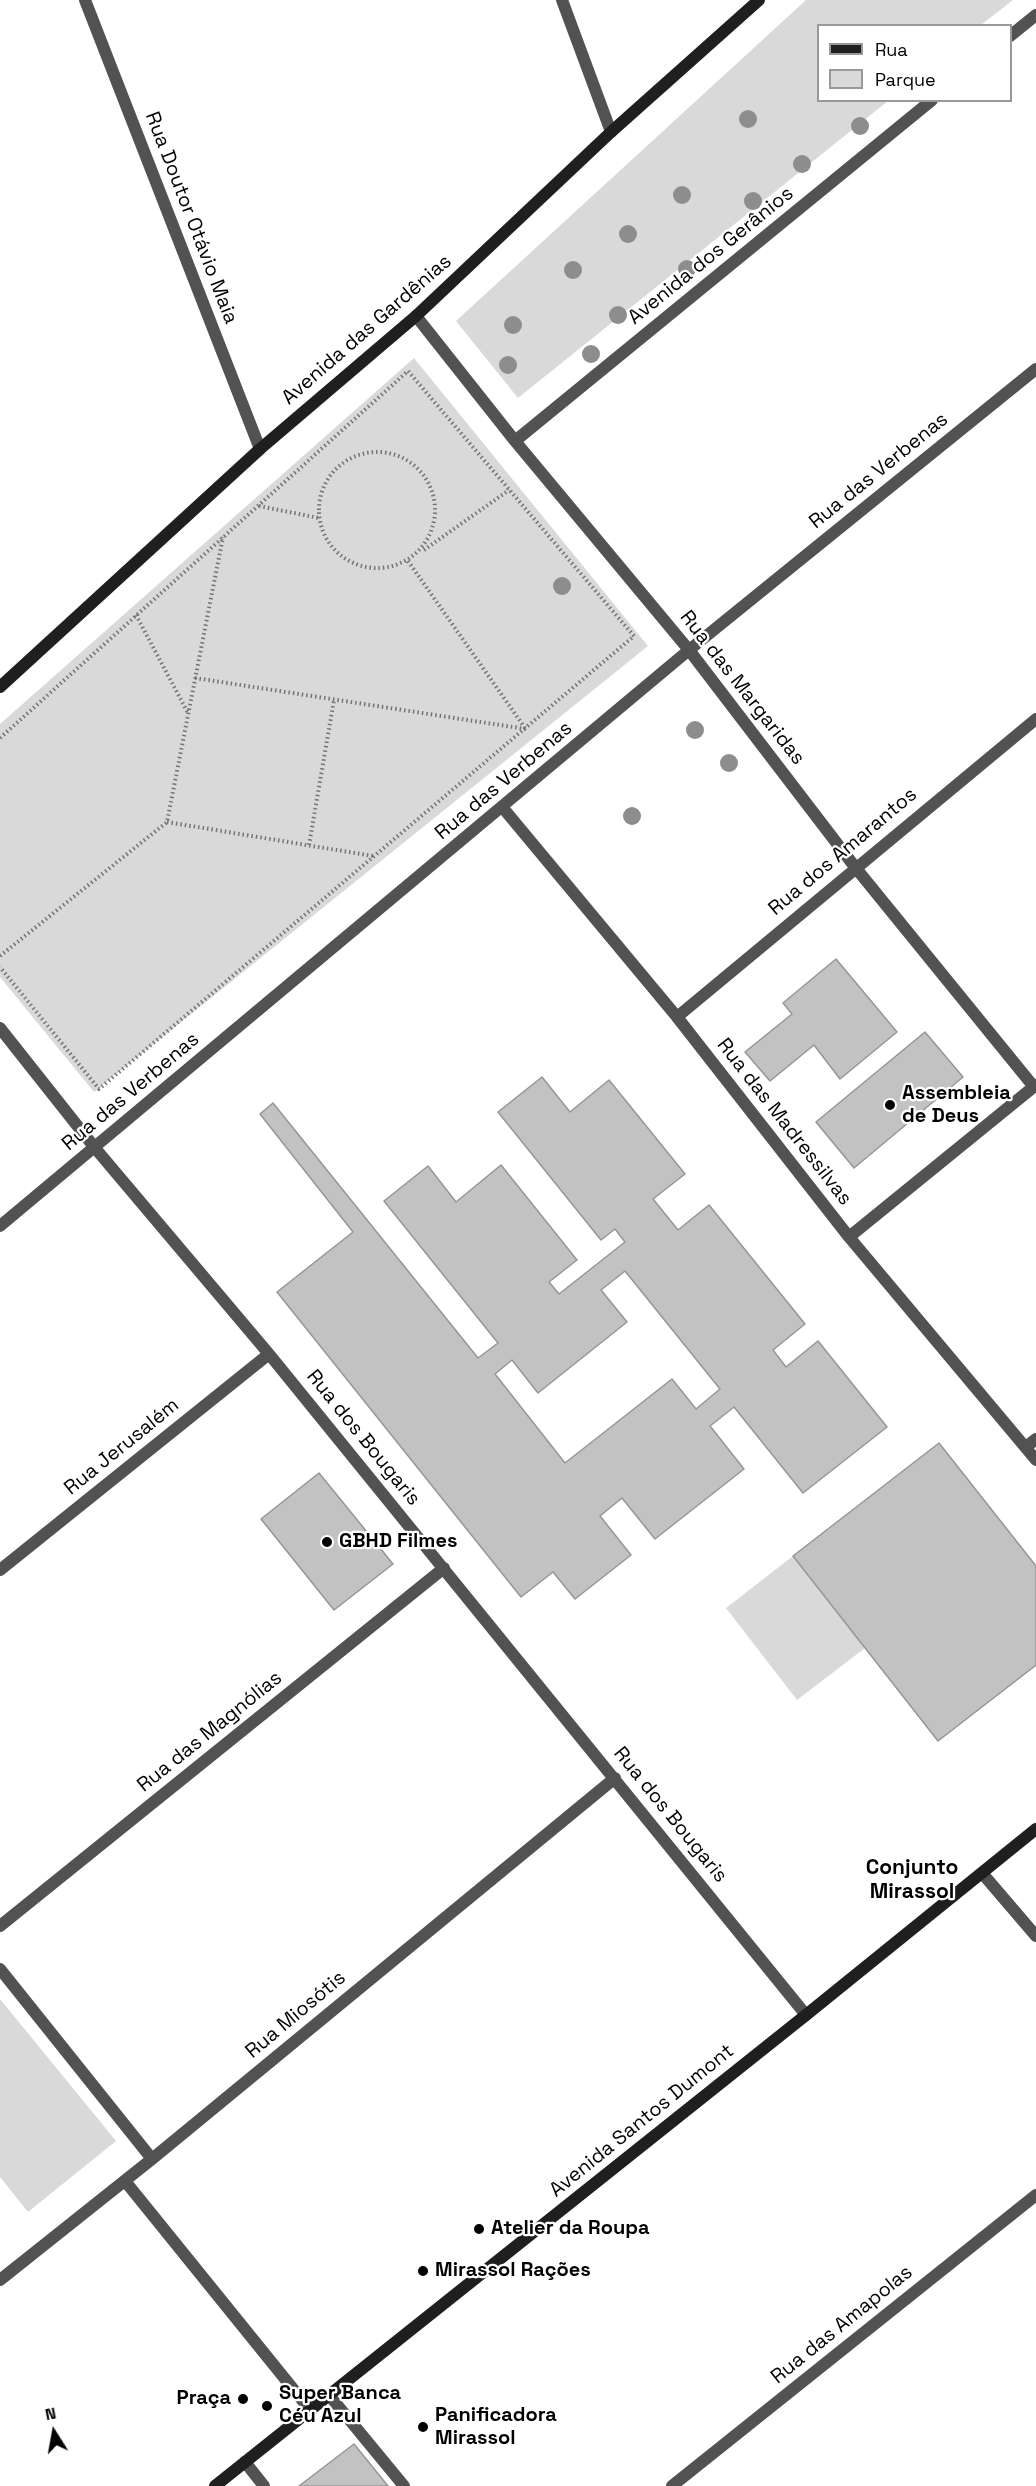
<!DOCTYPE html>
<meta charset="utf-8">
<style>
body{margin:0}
#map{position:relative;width:1036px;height:2486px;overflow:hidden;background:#fff;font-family:"Space Grotesk",sans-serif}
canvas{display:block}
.legend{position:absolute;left:817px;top:24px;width:195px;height:78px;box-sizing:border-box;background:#fff;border:2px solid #999;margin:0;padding:8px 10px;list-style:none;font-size:18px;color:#000}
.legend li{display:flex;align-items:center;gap:12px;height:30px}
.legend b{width:30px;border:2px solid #999}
.north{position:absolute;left:24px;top:2402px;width:60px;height:60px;-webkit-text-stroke:4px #fff;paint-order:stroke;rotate:349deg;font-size:16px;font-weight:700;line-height:24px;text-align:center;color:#000}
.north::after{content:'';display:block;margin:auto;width:21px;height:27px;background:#000;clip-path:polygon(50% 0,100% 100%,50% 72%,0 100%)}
</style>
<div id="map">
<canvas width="1036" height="2486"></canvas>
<ul class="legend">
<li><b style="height:8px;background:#1f1f1f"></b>Rua</li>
<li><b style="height:16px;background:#d9d9d9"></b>Parque</li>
</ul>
<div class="north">N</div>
</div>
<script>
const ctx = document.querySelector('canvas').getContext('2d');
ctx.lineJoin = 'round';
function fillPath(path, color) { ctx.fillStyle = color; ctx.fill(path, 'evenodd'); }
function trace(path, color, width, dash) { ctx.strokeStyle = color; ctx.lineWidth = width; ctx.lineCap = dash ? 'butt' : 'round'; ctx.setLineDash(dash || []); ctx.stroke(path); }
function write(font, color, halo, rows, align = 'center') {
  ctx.font = font + ' "Space Grotesk",sans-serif'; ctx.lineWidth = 4.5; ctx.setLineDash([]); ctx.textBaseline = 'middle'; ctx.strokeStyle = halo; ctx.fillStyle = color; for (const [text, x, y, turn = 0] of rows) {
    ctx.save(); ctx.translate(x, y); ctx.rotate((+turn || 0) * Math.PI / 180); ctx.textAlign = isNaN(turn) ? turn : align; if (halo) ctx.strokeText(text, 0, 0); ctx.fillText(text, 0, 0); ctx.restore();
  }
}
fillPath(new Path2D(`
 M806 0H1013L981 25 818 26V100L888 101 518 398 456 321Z
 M414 358 648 646 94 1092 0 977V724Z
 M793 1556 865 1648 797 1700 726 1608Z
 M0 1999 116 2141 28 2212 0 2177Z`), '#d9d9d9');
const building = new Path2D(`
 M836 959 897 1032 840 1079 814 1045 770 1081 745 1052 792 1014 783 1003Z
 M925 1032 963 1077 854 1168 816 1122Z
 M542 1077 570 1112 609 1080 685 1174 653 1199 678 1230 709 1205 805 1324 773 1350 786 1367 818 1341 887 1427 803 1493 734 1407 710 1426 744 1469 655 1539 622 1498 600 1516 631 1555 575 1599 553 1572 521 1597 277 1292 353 1232 260 1114 273 1103 478 1358 498 1343 384 1201 428 1166 456 1202 501 1165 577 1260 549 1282 559 1294 625 1242 615 1229 601 1240 498 1112ZM625 1271 720 1389 696 1409 672 1379 565 1463 495 1374 512 1360 538 1393 627 1322 601 1290Z
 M939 1443 1036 1566V1665L938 1741 793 1556Z
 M319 1473 393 1564 334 1610 261 1519Z
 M354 2444 388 2486H299Z`);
fillPath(building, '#c2c2c2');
trace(building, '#969696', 1.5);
trace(new Path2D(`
 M319 510a58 58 0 1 1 116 0a58 58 0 1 1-116 0Z
 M259 506 319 518
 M424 550 509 490
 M408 561 525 728
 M136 615 188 713
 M195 678 526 729
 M0 738 408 371 634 636 99 1089 0 967
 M167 822 373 856
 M309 845 334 700
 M0 956 167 822 223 537`), '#747474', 4, [1.5, 3]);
trace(new Path2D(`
 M85 0 260 449
 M562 0 611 132
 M1010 36 1036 15
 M416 316 515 441 689 650 855 867 1034 1087
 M515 441 932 100
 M503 808 677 1017 849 1237 1036 1460
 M677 1017 1036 719
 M0 1028 95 1148 269 1354 806 2015
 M0 1226 689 650 1036 369
 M849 1237 1036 1085
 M1026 1447 1036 1439
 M0 1570 269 1354
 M982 1873 1036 1936
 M0 1926 444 1568
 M0 1969 152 2159
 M125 2181 311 2411
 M0 2280 152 2159 615 1778
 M329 2395 404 2486
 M245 2462 264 2486
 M672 2486 1036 2195`), '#525252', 12);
trace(new Path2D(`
 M0 687 260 449 416 316 611 132 759 0
 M215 2486 806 2015 1036 1829`), '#1f1f1f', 12);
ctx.fillStyle = '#8d8d8d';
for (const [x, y] of [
 [748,119],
 [860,126],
 [802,164],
 [682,195],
 [753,201],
 [628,234],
 [687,269],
 [573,270],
 [618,315],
 [513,325],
 [591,354],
 [508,365],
 [562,586],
 [695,730],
 [729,763],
 [632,816]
]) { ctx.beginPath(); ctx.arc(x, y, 9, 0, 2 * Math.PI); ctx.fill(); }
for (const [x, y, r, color] of [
 [890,1105,6,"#000"],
 [327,1542,6,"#000"],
 [479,2229,6,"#000"],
 [423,2271,6,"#000"],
 [243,2399,6,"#000"],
 [267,2406,6,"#000"],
 [423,2427,6,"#000"]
]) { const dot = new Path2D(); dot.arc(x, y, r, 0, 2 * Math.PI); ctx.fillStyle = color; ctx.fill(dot); trace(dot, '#fff', 2); }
write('20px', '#000', '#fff', [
 ["Rua Doutor Otávio Maia",191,218,69],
 ["Avenida dos Gerânios",711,256,-39],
 ["Avenida das Gardênias",367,330,-41],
 ["Rua das Verbenas",879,471,-39],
 ["Rua das Margaridas",742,688,52],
 ["Rua das Verbenas",504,781,-40],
 ["Rua dos Amarantos",843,852,-40],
 ["Rua das Verbenas",131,1092,-40],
 ["Rua das Madressilvas",784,1122,52],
 ["Rua dos Bougaris",363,1438,51],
 ["Rua Jerusalém",122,1447,-39],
 ["Rua das Magnólias",210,1732,-39],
 ["Rua dos Bougaris",670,1815,51],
 ["Rua Miosótis",296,2015,-40],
 ["Avenida Santos Dumont",642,2121,-39],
 ["Rua das Amapolas",842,2325,-39]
]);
write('bold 20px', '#000', '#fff', [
 ["Assembleia",902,1094],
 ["de Deus",902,1117],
 ["GBHD Filmes",339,1542],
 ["Atelier da Roupa",491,2229],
 ["Mirassol Rações",435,2271],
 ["Super Banca",279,2394],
 ["Céu Azul",279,2417],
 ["Praça",231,2399,"right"],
 ["Panificadora",435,2416],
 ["Mirassol",435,2439]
], 'left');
write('bold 21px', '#000', '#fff', [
 ["Conjunto",912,1868],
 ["Mirassol",912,1892]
]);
</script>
